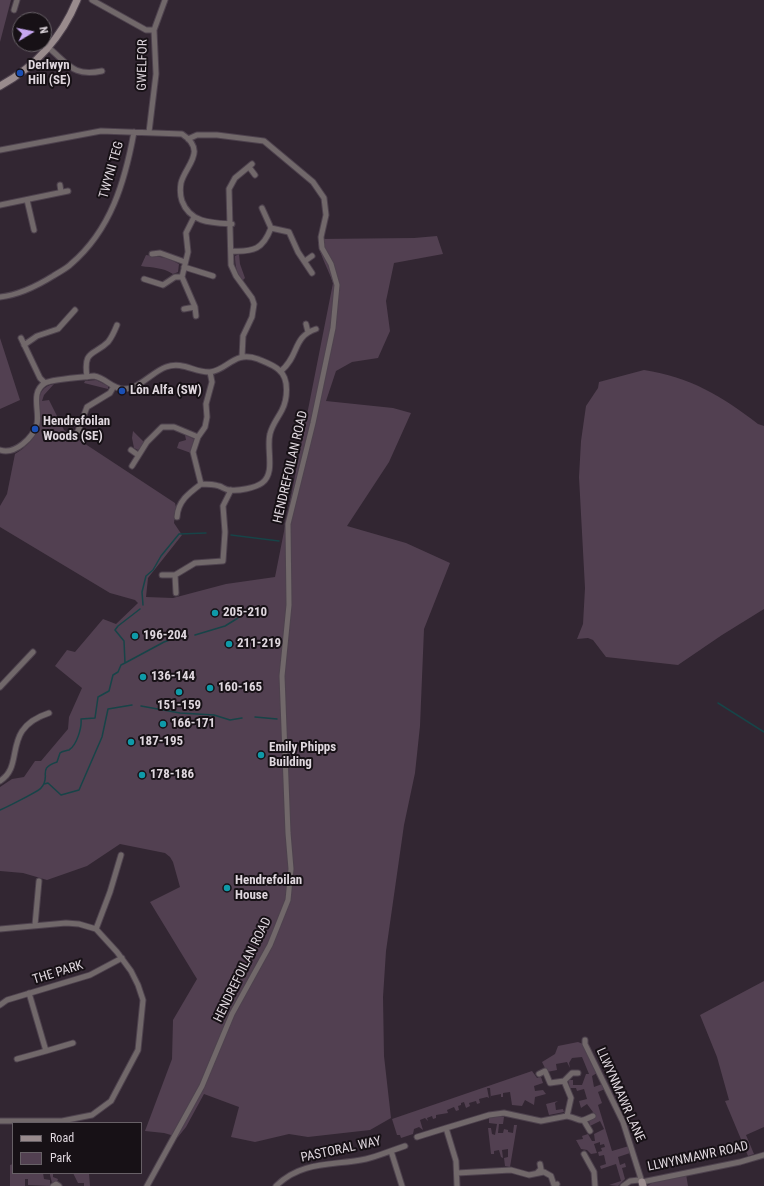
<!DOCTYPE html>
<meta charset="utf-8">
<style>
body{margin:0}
#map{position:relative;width:764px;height:1186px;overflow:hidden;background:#322632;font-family:"Roboto Condensed",sans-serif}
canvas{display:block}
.legend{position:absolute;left:12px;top:1122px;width:130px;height:52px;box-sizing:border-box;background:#171116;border:1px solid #676066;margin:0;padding:5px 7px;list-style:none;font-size:12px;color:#dfd7de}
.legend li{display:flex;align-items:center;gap:8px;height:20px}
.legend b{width:20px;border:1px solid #676066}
.north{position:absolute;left:12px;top:12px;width:40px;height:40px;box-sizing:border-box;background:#171116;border:1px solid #676066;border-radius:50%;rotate:80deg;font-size:11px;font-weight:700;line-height:16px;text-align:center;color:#dfd7de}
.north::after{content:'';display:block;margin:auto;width:14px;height:18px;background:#c6a6f0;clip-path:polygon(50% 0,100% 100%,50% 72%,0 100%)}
</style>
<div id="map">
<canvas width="764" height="1186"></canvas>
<ul class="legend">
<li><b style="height:5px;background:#998b8d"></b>Road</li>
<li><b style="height:11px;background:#524051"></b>Park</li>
</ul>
<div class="north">N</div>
</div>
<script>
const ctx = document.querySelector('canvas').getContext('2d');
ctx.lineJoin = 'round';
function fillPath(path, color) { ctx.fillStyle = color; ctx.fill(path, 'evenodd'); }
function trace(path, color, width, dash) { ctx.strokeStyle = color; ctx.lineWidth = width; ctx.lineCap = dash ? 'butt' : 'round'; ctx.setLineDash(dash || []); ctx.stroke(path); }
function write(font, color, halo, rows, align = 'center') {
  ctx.font = font + ' "Roboto Condensed",sans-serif'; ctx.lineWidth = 4; ctx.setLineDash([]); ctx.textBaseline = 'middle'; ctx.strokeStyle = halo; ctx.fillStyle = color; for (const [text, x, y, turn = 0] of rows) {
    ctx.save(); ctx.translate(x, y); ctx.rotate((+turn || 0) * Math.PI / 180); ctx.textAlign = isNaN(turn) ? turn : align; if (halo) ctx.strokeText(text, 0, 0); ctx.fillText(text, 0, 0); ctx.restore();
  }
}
fillPath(new Path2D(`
 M0 0H11L0 42Z
 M437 236 443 254 394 263 386 301 390 331 378 358 352 362 336 371 326 401 393 408 411 413 389 462 347 526 406 543 450 563 424 629 420 726 415 773 404 825 386 951 383 997 384 1056 391 1118 370 1130 308 1137 289 1134 255 1142 231 1137 239 1107 204 1094 186 1127 178 1137 164 1133 145 1131 172 1059 173 1020 197 979 150 902 180 887 173 862 170 857 165 853 120 844 87 866 47 880 23 873 0 871V787L12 779 24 777 35 761H41L68 729 69 717 82 688 55 666 67 650 75 652 103 619 116 624 138 603 135 600 110 593 0 527V506L7 494 15 454C25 448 37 437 39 425 43 409 31 389 54 384L44 395 42 401 49 400 64 430 175 503 176 507 174 523 182 535 148 578 146 597 173 598 226 584 275 577 333 283C329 270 317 250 318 239L414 238Z
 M239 254 240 264 245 278 242 281C237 273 235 266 235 256Z
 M146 255 167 258 179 264 178 272 173 274C162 267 153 268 141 266Z
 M0 338 20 400 0 409Z
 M644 370C690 377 722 396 758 424L764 426V609L722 635 678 665 606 657 593 640 588 638 577 639 583 624 585 588 579 477 581 441 586 406 598 388 599 382Z
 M96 380 108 386V389L84 383 85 381Z
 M133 431 145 443 138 450 134 448 132 438Z
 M185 435 194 439 191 453 177 448 179 442 186 440Z
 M764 981V1127L746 1135 754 1154 748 1156 725 1101 729 1100 717 1057 700 1015Z
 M578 1042 583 1044 597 1073 592 1076 594 1087 602 1084 605 1089 598 1092 602 1103 598 1105 612 1151 629 1146 630 1153 618 1157 620 1165 625 1163 626 1167 622 1168 625 1179 618 1186 609 1185 621 1181 616 1164 601 1169 600 1166 606 1164 604 1155 599 1156 598 1152 602 1151 601 1148 605 1147 604 1144 600 1145V1142L594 1144 597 1153 591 1154 587 1150 581 1149 576 1140 583 1139 582 1136 588 1134 592 1141H595L594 1134 604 1129 600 1121 590 1126 589 1121 596 1116 587 1104 581 1108 579 1101 587 1099 584 1089 577 1091 576 1088H570L568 1080H573V1085H582L586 1074H589L582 1057 572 1058 569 1063 570 1068 567 1062 556 1064 557 1070 547 1072 542 1062 555 1054 558 1046Z
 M532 1071 537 1078 541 1077 543 1083 534 1086 535 1091 543 1090 546 1094 535 1097 534 1105 525 1100 522 1106 512 1105 510 1092 503 1093V1097H501V1094L491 1096V1099L490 1088H487L489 1098 487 1097 479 1099 480 1103 477 1104 476 1101 469 1103 470 1106 466 1108 464 1102 461 1103V1105L458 1106 459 1110 456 1111 454 1107 447 1110 448 1113 436 1115V1118L433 1119 432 1116 427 1118 428 1121 425 1118 420 1120 423 1130 419 1127 414 1129 413 1134 401 1138 400 1135H397L392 1119Z
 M558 1101 555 1103 556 1110 563 1109 564 1112 549 1115 546 1104Z
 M495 1117H504L503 1124H499L498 1133H503L504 1129 508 1130V1132L513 1133 514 1125H517L510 1167 505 1166 504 1158 508 1157V1149L502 1150 503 1158 501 1157 499 1150 494 1151V1154H491L488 1128H491L492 1134 495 1135 497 1124 489 1123V1118Z
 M13 1164V1173H43L44 1179 50 1180V1173H53V1177L58 1179 57 1182 52 1183 50 1175V1186L28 1185V1179H25V1186H10V1165Z
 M73 1173H89L90 1186H84V1183H78Z
 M686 1174 688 1186H647L657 1180Z`), '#524051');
trace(new Path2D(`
 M231 535 279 541
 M143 605 142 592 146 576 153 570 161 556 179 534 206 533
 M195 635 225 626 238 618
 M125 663 164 642 178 637
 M718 703 764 732
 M141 706 180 713 214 715 230 720 242 718
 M255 717 277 719
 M44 784 48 783 61 795 79 790 102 737 108 709 132 705
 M0 810C5 808 39 791 41 788 52 776 36 769 57 762L60 753C62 751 66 751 69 750 77 745 82 727 81 719L95 718 98 697 109 691 113 675 118 672 121 665 125 663 124 641 115 630 118 626 140 609`), '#174448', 1.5);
const street = new Path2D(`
 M92 0 146 30H154
 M14 10 17 0
 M49 48C69 65 74 77 102 71
 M149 132 156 74 154 30 165 0
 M0 150 101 131 182 134C208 151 185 166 181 183 180 189 180 195 182 201 190 223 212 223 232 224
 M249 167 255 175
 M60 185 61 192
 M27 200 34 230
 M0 205 68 191
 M194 217 186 233 188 252 182 277 195 307 196 316
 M271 228 289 232 298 252 312 273
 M232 251C254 252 263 249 271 228L262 208
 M152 254 160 253 185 262
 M305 261 312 256
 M184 267 213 276
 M144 279 163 285 175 277H182
 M0 297C19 295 37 286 53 276 59 272 66 269 71 264 111 230 125 181 134 132
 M184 309 195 307
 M306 324 308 332
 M21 338 40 378 45 383
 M24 345 37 336 58 329 75 310
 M242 357 243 336 252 317 254 304 252 298 236 276 231 265 229 189 235 178 252 164
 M281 371C300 355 292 337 316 329
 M87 377C83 349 94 356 108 342 112 337 115 330 117 325
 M78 431 87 407 110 393 114 386
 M0 450C15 455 33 438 37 424 40 411 30 392 45 383 52 379 85 377 94 376 106 378 112 389 124 389 139 389 152 372 166 367 183 361 195 373 210 372 228 370 234 350 258 359 265 362 274 365 279 370 290 379 287 400 282 410 278 418 272 425 270 434 266 449 276 473 262 483 255 488 239 491 230 490 225 490 223 487 219 486 213 484 207 484 201 484 189 493 178 501 177 517
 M131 450 138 455
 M132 466 147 442 162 427H174L198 437
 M201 484 193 452 198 437 205 427 207 417 206 404 212 382 210 372
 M162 575H175L176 593
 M175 575 195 563 223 561 225 532 223 506 231 490
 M0 687 33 652
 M0 781C26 765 0 729 49 713
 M35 925 39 881
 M0 929 66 923 79 924 96 929 117 952 131 971 138 985 143 1000 138 1050 111 1101 92 1115 62 1121H0
 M96 929 110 892 121 855
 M29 993 46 1051 73 1043
 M0 1005 7 1000 90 975 122 958
 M585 1040V1044L623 1122 642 1182
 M17 1059 46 1051
 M539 1074 545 1071 550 1083 564 1081 572 1073H578
 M564 1081 571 1098 567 1116C584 1120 577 1123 593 1116
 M584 1121 590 1131
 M417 1137 446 1128
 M391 1151 402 1186
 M584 1154 594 1172 595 1186
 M457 1173 511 1170 529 1175 544 1172 551 1176 554 1185 557 1184
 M537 1173 541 1169 540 1164
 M642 1182 740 1162 764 1155
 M53 1186 56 1184 59 1186
 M147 1186 202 1086 232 1014 270 945 288 900 291 869 288 833 282 676 289 605 288 524 313 423 333 328 337 285 331 264 322 248 321 237 326 215 324 198 313 182 264 141 217 135H197L188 139
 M276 1186C302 1160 334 1166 366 1159 379 1156 392 1150 405 1146
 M457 1186 456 1161 446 1128 489 1115 504 1113 541 1121 567 1116
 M623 1186 630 1181 639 1180 642 1182`);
const secondary = new Path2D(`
 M0 86C35 67 62 37 77 0
 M642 1182 643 1186`);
trace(street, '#4e424e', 7);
trace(secondary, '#4e424e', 9);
trace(street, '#71686a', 5);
trace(secondary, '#998b8d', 7);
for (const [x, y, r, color] of [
 [20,73,4,"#1a4fb4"],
 [122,391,4,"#1a4fb4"],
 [35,429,4,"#1a4fb4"],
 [215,613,4,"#0f9aa8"],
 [135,636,4,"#0f9aa8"],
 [229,644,4,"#0f9aa8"],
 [143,677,4,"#0f9aa8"],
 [210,688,4,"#0f9aa8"],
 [179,692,4,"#0f9aa8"],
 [163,724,4,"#0f9aa8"],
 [131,742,4,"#0f9aa8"],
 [261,755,4,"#0f9aa8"],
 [142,775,4,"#0f9aa8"],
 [227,888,4,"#0f9aa8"]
]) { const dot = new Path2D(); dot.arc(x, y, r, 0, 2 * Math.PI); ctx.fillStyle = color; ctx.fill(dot); trace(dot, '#171116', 1.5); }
write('13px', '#dfd7de', '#171116', [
 ["GWELFOR",143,65,-89],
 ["TWYNI TEG",112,170,-74],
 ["HENDREFOILAN ROAD",291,467,-77],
 ["HENDREFOILAN ROAD",243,970,-64],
 ["THE PARK",58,973,-17],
 ["LLWYNMAWR LANE",620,1095,66],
 ["PASTORAL WAY",341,1150,-12],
 ["LLWYNMAWR ROAD",698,1157,-12]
]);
write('bold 13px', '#dfd7de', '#171116', [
 ["Derlwyn",28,66],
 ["Hill (SE)",28,81],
 ["Lôn Alfa (SW)",130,391],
 ["Hendrefoilan",43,422],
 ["Woods (SE)",43,437],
 ["205-210",223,613],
 ["196-204",143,636],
 ["211-219",237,644],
 ["136-144",151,677],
 ["160-165",218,688],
 ["151-159",179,706,"center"],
 ["166-171",171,724],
 ["187-195",139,742],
 ["Emily Phipps",269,748],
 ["Building",269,763],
 ["178-186",150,775],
 ["Hendrefoilan",235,881],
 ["House",235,896]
], 'left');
</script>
